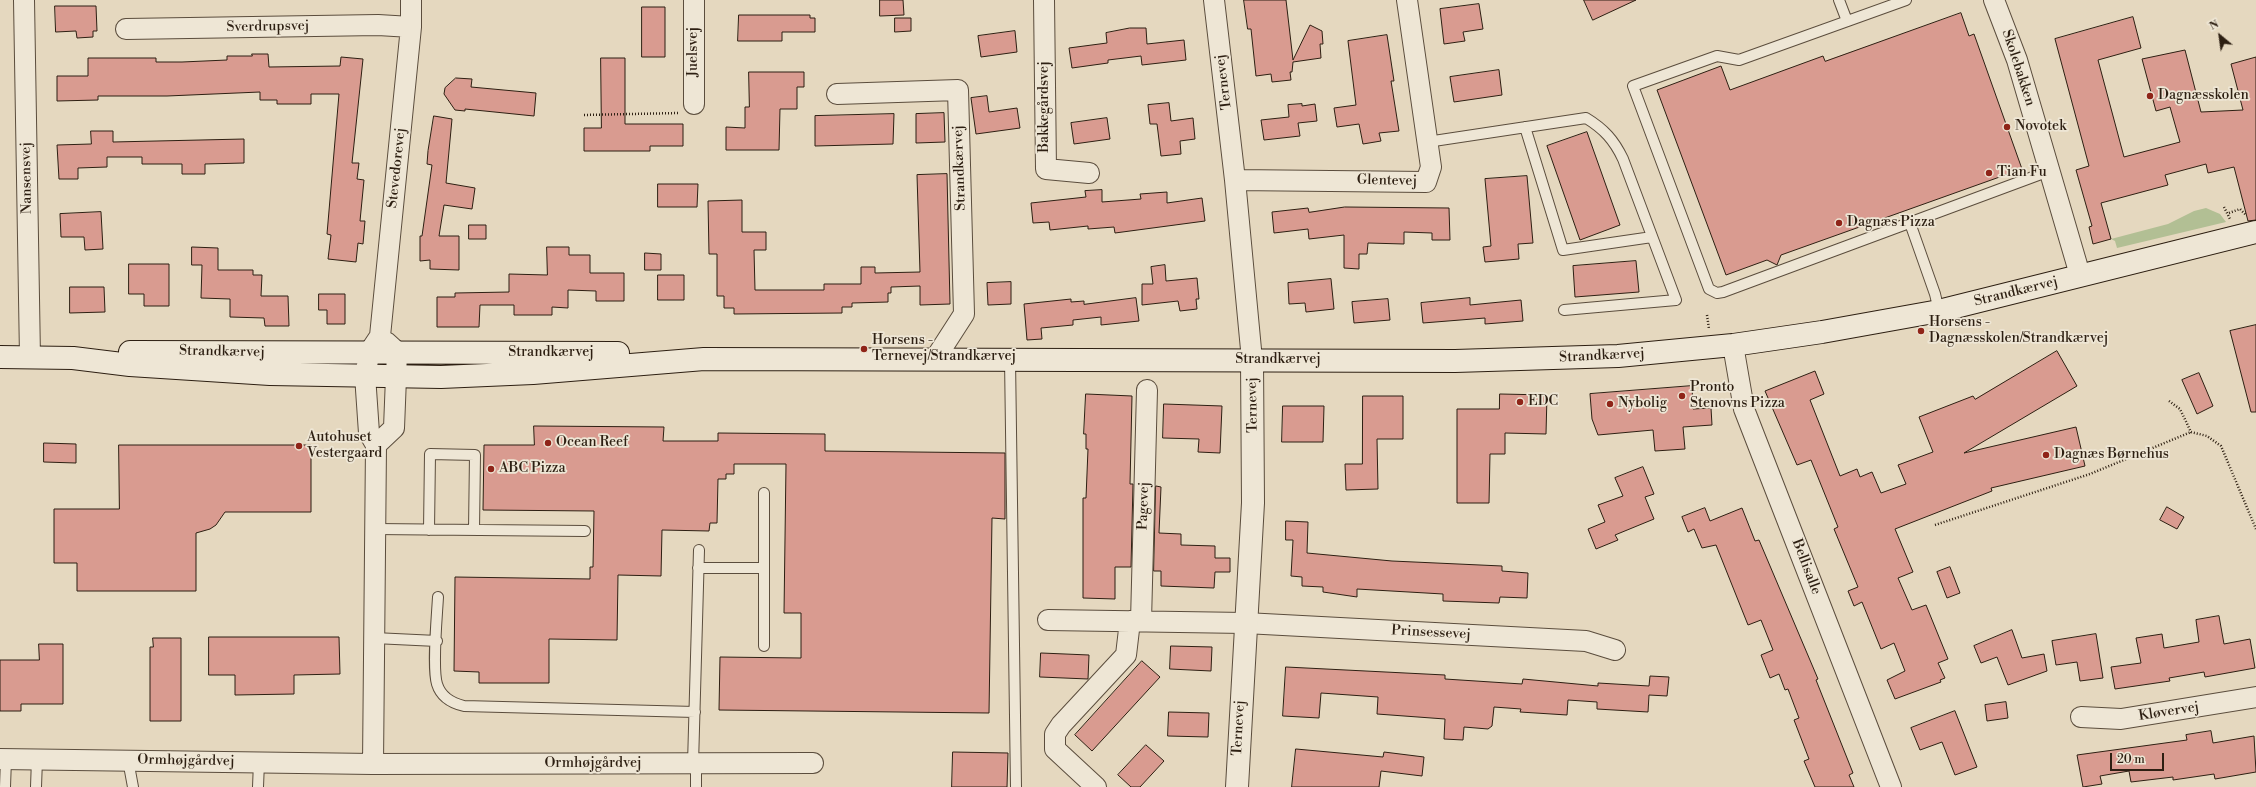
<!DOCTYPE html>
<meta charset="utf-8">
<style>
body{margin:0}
#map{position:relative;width:2256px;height:787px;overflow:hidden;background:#e5d8bf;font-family:"Libre Bodoni",serif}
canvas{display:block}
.north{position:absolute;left:2200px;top:16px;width:40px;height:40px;-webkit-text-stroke:3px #eee6d5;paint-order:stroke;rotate:331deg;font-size:11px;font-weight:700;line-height:16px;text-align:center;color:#2d1f12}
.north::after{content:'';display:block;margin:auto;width:14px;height:18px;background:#2d1f12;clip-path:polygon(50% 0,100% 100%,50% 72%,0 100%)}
.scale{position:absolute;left:2110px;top:753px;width:54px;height:18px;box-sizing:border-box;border:2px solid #2d1f12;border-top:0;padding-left:5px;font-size:12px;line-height:14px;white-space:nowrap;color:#2d1f12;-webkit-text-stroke:3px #eee6d5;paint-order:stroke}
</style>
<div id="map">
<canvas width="2256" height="787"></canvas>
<div class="north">N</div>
<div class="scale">20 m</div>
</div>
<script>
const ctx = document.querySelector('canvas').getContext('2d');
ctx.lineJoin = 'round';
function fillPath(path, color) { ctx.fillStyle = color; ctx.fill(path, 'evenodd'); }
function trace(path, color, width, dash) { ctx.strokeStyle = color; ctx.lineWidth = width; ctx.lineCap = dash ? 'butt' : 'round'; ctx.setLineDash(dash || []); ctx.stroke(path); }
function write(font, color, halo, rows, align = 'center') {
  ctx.font = font + ' "Libre Bodoni",serif'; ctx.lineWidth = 3.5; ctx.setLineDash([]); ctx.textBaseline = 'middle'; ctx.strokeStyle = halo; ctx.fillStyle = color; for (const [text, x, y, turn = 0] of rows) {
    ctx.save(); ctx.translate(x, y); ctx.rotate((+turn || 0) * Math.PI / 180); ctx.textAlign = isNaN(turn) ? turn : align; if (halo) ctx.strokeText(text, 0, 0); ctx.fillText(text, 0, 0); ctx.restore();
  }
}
fillPath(new Path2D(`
 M2206 208 2220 214 2226 222 2117 248 2115 241 2111 239 2168 224 2194 211Z`), '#b2bf94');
const building = new Path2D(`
 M880 0H903L904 15 880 16Z
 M1244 0H1286L1293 60 1310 25 1322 31 1323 44H1320L1321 58 1293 62 1292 72H1290L1291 80 1272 82 1271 74 1256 76 1251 29H1248Z
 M1584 0H1636L1593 20Z
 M1479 4 1483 29 1463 32 1465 41 1444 44 1440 9Z
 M55 6H96L97 31H93V37L77 38 76 31 56 32Z
 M642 7H665V57H642Z
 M1961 13 1969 36 1974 34 2022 169 1781 255 1777 265 1767 260 1726 275 1657 90 1721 66 1730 90 1823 56 1825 61Z
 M739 15H810V18H815V32H782V41H738Z
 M2133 17 2141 48 2098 60 2124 157 2180 142 2170 107 2156 111 2142 59 2185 50 2201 112 2243 110 2231 64 2256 57V220L2248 221 2234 167 2208 173 2206 164 2165 175 2168 185 2101 203 2111 239 2093 244 2089 227 2092 226 2076 170 2089 166 2055 39Z
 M895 18H911V31L895 32Z
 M1130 28H1146L1147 44 1184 40 1186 60 1142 65 1141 56 1108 60V63L1072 68 1069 48 1107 43 1106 33Z
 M1015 31 1017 52 981 57 978 36Z
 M1387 35 1394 81H1391L1399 131 1379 133 1381 141 1363 144 1359 124 1337 127 1334 108 1356 105 1348 41Z
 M252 54H268L269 67 340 66 341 57 363 59 352 163H359L357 179 364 180 360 221H365L363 244 358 243 356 262 328 259 331 235 327 234 339 94H311V104H277V100H260V92L167 96H98V100L57 101V76H88V58H156V62H182L227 60V56H252Z
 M601 58H625V124H683V146H650V151H584V128H601Z
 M1499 70 1502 95 1454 102 1450 77Z
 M749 72H804V87H797V109H780L779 150H726V127L745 128V107H749Z
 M456 78 472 79 471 87 536 93 534 116 465 109V111L455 110 444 94 445 88Z
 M987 96 989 112 1017 108 1020 128 976 134 971 98Z
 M1169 103 1171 121 1193 118 1195 139 1180 141 1181 154 1161 156 1157 124H1150L1148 105Z
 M1302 104V106L1315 104 1317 121 1298 123 1300 136 1264 140 1261 120 1289 117 1288 105Z
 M944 113 945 142 916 143V114Z
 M894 114 893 144 815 146V116Z
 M434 116 452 119 446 183 475 188 472 209 444 205 439 236H459V270L430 269V260L420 261V236H422L432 165 427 164 428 151Z
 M1107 118 1110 139 1074 144 1071 123Z
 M91 131H113V142L244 139V163L205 164V174H182V164H142V157H107V167L78 168V179H59L57 145 91 144Z
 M1587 132 1620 225 1580 240 1547 146Z
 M947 174 950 304 920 305V286L891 287V293H888V302L852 303V307H842V313L734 314V308H724V296H717V254H709L708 201 742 200V232H766V250H754L755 290H824V284H861V267H875V273L920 272 917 175Z
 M1527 176 1533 243 1518 244 1519 259 1485 262 1483 247 1491 246 1485 179Z
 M658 184H698L697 207H658Z
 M1102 190V202L1141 199 1140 194 1167 192V203L1202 198 1205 221 1115 233 1114 227 1088 229V226L1050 230 1049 222 1033 223 1031 203 1086 197 1085 191Z
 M1345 207 1449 208 1450 240H1432V233L1404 232V244L1368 243 1367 254H1359V269L1344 268V235L1309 239 1308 229 1274 233 1272 212 1308 208 1309 212Z
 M101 212 103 249 85 250 84 237H61L60 214Z
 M469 225H486V239H469Z
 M192 247 218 248V270H253V275H262L261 296H288L289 326H265L264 318 230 317V299L201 298 202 265H192Z
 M547 247H569V255H590V273H624V301H596V291L568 290V308L552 307V315H514V305H480L479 327H437V297H455V293L509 292V274L547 275Z
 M645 253 661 254V270H645Z
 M1636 261 1639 292 1575 297 1573 266Z
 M129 264H169V306H144V294H129Z
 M1165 265 1166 281 1197 278 1199 299H1196L1197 309 1180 311 1178 301 1142 305V284H1153L1151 267Z
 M658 275H684V300H658Z
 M1331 279 1334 309 1306 312 1305 303 1289 304 1288 283Z
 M1011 282V304L988 305 987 283Z
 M70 287H104L105 312 70 313Z
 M319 294H345V324H327V310H319Z
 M1136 298 1139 321 1101 325V317L1073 320V325L1041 328 1042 339 1027 340 1024 304 1071 299V302L1084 301V304Z
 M1470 298V305L1521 300 1523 321 1485 324V318L1423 323 1421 303Z
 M1388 299 1390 320 1354 323 1352 302Z
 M2256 325V412H2251L2230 331Z
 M2057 351 2077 386 1964 453 2076 427 2085 466 1991 488 1992 491 1895 529 1913 572 1898 578 1912 610 1926 605 1948 659 1938 663 1945 678 1940 680 1941 682 1895 699 1887 680 1905 671 1894 643 1881 649 1862 602 1854 606 1848 591 1858 587 1834 529 1838 527 1811 460 1797 465 1765 391 1815 371 1824 394 1810 400 1840 476 1857 469 1860 477 1872 472 1881 493 1906 484 1898 465 1933 452 1919 417 1973 396 1975 399Z
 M2199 373 2213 406 2197 414 2182 380Z
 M1692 386 1693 409 1711 408 1712 425 1683 427 1685 449 1655 451 1653 430 1598 435 1592 419 1590 394Z
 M1086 394 1132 396 1130 484H1133L1131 567H1115V599L1083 598V498H1086L1088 449H1086V434H1084Z
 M1500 394 1547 395 1546 434 1505 433V454H1490L1489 503H1457V409H1499Z
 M1363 396H1403V439H1377L1378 489 1346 490 1345 464H1362Z
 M1164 404 1222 406 1220 453 1198 452 1199 439 1163 438Z
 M1283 406H1324L1323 442H1282Z
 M534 426 664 427 663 441H718V433L825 434V451L1005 453V519L992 518 989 713 719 710 720 657 801 658V613H784L786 464H734V474H726V479H718L717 523H710L709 531 662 530 661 576 618 575 617 640 549 639V683H479V672L454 671 455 577 590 579V567H593L594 511 483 510 484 445H534Z
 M44 443 76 444V463L44 462Z
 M119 445H311V512H225L216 525 210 529 196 533V591H77V563H54V509H119Z
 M1643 467 1654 494 1645 497 1654 519 1615 535 1618 540 1596 549 1588 529 1605 522 1598 505 1623 496 1615 478Z
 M1156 486 1161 487 1159 533 1181 534V545L1215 546V558H1230V572H1215L1214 588 1161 586V571H1154Z
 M2167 507 2184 517 2177 529 2160 520Z
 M1705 508 1710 521 1742 508 1755 541 1759 540 1818 679 1816 680 1853 773 1849 775 1854 787H1815L1804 761 1809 759 1794 720 1799 718 1788 689 1785 690 1779 674 1770 678 1761 655 1773 650 1761 620 1748 625 1716 545 1702 548 1694 529 1688 532 1682 517Z
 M1286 521 1308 522 1307 553 1392 561 1502 566V571L1528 573 1527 598 1500 597 1499 603 1443 601V594L1357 589V597L1323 592V587L1302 586V577L1291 576 1293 540H1286Z
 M1950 567 1960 593 1947 598 1937 572Z
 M2219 616 2224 644 2250 639 2255 668 2205 677 2204 672 2169 678 2170 681 2115 689 2111 667 2141 663 2136 638 2162 634 2164 648 2199 642 2196 620Z
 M2012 630 2022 658 2044 654 2047 671 2008 685 1997 657 1981 663 1974 646Z
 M2096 634 2103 678 2080 681 2077 662 2056 665 2052 641Z
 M209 637H339L340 674 294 675V694L235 695V675H209Z
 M153 638H181V721H150V647H153Z
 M39 644H63V704H21V711H0V660H39Z
 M1171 646 1212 647 1211 671 1170 669Z
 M1041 653 1089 655 1088 679 1040 677Z
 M1142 661 1160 677 1092 751 1075 735Z
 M1286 667 1445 675V679L1522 684 1523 679 1598 686V683L1649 686 1650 676 1669 677 1667 696 1649 695 1648 712 1597 709V702L1568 700 1567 715 1520 712 1521 709 1494 707 1492 726 1488 729 1464 727 1463 740 1444 739 1445 719 1377 714 1378 697 1321 693 1319 718 1283 716Z
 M2006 702 2008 718 1987 721 1985 705Z
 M1955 711 1977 767 1955 775 1942 742 1920 750 1911 728Z
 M1169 712 1209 713 1208 737 1168 736Z
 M2211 731 2213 743 2254 736 2256 772 2215 779 2214 774 2173 780V777L2131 782 2129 771 2100 776 2102 784 2083 787 2077 755 2187 740 2186 735Z
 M1146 745 1164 761 1140 787H1131L1118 775Z
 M1296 749 1383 757 1384 752 1424 757 1422 776 1381 771 1379 787H1292Z
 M953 752 1008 753 1007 787H952Z`);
fillPath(building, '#d99b90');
trace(building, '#2d1f12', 1);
const service = new Path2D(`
 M1839 0 1847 21
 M1906 0 1739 60 1717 56 1633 86 1709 289 1717 293 1723 292 2049 171
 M1525 127 1563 250 1652 237
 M1427 142 1586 118C1604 129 1614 140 1623 159L1676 300 1564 310
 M1910 223 1935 294 1939 311
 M1010 359 1016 787
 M764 493V646
 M375 529 585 531
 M429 530 430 454 475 455 474 530
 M698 568H764
 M438 597C437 616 432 668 437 684 441 697 451 703 464 706L695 712
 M374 638 437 641
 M128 760 133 787
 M693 764 699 550
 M696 764V787
 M5 787 6 759
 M36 787 37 759
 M258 787 259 762`);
const minor = new Path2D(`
 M24 0 30 357
 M1044 0 1046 169 1089 173
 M1214 0 1235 180 1252 360
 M1994 0 2017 60 2080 275
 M126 29 378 25 411 27
 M837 94 958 90 964 314 935 359
 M694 104V0
 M1235 180 1426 182 1431 167 1407 0
 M1733 345 1744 409 1891 787
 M376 445 394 428 397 352 386 342
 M1048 620 1245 623 1586 641 1615 650
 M1141 621 1147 390
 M2081 717 2121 719 2256 697
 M0 759 373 764 813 763
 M373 764 376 445 369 433 365 375 370 351 380 336 411 27V0
 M1096 787 1055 749V734L1061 725 1126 655 1130 621`);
const tertiary = new Path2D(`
 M1237 787 1253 503 1252 360`);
const secondary = new Path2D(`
 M130 352 618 353
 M0 357 73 358 130 365 270 374 441 377 533 373 704 359 1455 361 1618 356 1733 345 1822 332 1939 311 2256 232`);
trace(service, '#5b4d3d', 12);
trace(minor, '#5b4d3d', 22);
trace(tertiary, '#5b4d3d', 24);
trace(secondary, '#2d1f12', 24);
trace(new Path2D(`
 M584 115 679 113
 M2224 207 2230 219
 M2229 213 2240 209 2246 215
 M1707 315 1709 329
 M2169 401 2180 409 2191 432 2207 436 2221 446 2256 529
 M1935 525 2090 474 2191 432`), '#2d1f12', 2.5, [1, 2]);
trace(service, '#eee6d5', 10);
trace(minor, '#eee6d5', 20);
trace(tertiary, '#eee6d5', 22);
trace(secondary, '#eee6d5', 22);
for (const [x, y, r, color] of [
 [2150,96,4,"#8f2418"],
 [2007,127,4,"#8f2418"],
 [1989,173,4,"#8f2418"],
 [1839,223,4,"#8f2418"],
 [1921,331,4,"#8f2418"],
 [864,349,4,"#8f2418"],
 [1682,396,4,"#8f2418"],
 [1520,402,4,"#8f2418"],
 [1610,404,4,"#8f2418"],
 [548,443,4,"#8f2418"],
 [299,446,4,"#8f2418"],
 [2046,455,4,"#8f2418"],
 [491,469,4,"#8f2418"]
]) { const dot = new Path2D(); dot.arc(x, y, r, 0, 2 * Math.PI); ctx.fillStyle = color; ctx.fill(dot); trace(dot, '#eee6d5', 1.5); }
write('14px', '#2d1f12', '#eee6d5', [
 ["Sverdrupsvej",268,27,-1],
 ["Juelsvej",694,52,-90],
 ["Skolebakken",2018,68,72],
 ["Ternevej",1224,82,-97],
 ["Bakkegårdsvej",1045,107,-90],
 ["Stevedorevej",397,168,-84],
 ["Strandkærvej",960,168,-92],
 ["Nansensvej",27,178,-91],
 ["Glentevej",1387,181,1],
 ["Strandkærvej",2016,292,-14],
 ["Strandkærvej",222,352,1],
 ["Strandkærvej",551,353],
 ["Strandkærvej",1602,356,-3],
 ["Strandkærvej",1278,360],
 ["Ternevej",1253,405,-91],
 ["Pagevej",1144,506,-88],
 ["Bellisalle",1806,567,69],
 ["Prinsessevej",1431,633,3],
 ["Kløvervej",2169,712,-9],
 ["Ternevej",1239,728,-87],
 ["Ormhøjgårdvej",186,761,1],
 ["Ormhøjgårdvej",593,764]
]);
write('14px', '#2d1f12', '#eee6d5', [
 ["Dagnæsskolen",2158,96],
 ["Novotek",2015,127],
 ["Tian Fu",1997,173],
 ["Dagnæs Pizza",1847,223],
 ["Horsens -",1929,323],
 ["Dagnæsskolen/Strandkærvej",1929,339],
 ["Horsens -",872,341],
 ["Ternevej/Strandkærvej",872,357],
 ["Pronto",1690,388],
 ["Stenovns Pizza",1690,404],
 ["EDC",1528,402],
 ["Nybolig",1618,404],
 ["Autohuset",307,438],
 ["Vestergaard",307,454],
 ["Ocean Reef",556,443],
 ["Dagnæs Børnehus",2054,455],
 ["ABC Pizza",499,469]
], 'left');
</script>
